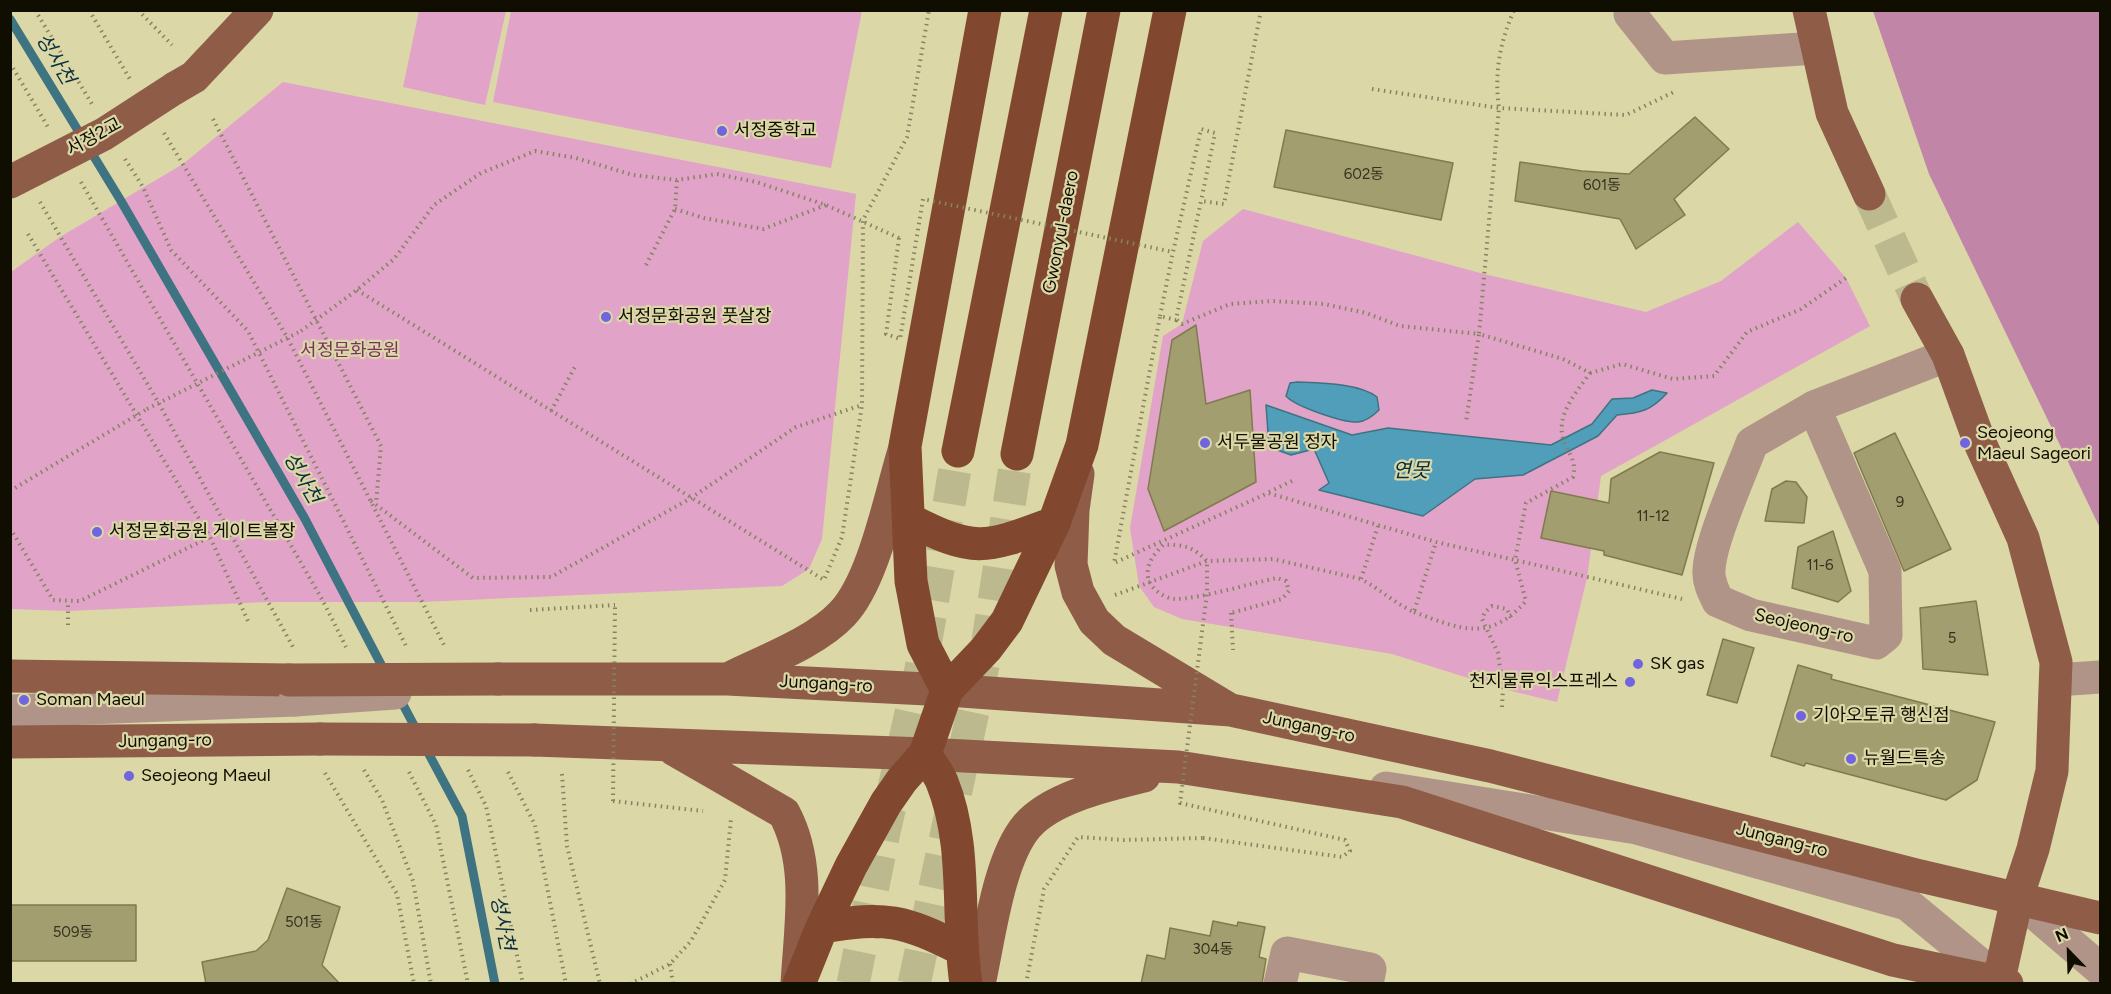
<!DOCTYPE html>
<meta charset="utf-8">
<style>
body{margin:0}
#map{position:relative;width:2111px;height:994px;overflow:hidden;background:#dbd7a7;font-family:Figtree,sans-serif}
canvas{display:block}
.frame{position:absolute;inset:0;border:12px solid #100e01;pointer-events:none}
.north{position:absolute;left:2039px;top:922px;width:60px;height:60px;-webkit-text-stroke:4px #dbd7a7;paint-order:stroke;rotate:337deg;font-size:16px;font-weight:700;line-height:24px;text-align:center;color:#100e01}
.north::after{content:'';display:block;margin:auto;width:21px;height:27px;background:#100e01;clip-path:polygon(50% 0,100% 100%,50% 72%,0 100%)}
</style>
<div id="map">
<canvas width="2111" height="994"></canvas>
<div class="frame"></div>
<div class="north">N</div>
</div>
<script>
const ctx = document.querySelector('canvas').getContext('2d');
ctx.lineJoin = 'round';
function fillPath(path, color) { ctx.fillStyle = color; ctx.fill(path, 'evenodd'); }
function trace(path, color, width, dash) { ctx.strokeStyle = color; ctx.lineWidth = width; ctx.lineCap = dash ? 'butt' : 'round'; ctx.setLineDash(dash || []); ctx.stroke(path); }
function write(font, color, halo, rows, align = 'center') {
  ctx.font = font + ' Figtree,"Noto Sans KR",sans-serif'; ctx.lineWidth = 4.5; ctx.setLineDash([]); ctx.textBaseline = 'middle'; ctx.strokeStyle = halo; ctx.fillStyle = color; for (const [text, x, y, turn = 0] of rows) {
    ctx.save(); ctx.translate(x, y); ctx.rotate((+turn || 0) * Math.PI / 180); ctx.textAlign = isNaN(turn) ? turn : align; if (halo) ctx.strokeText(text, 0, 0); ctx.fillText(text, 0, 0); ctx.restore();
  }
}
fillPath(new Path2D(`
 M419 11H506L485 105 403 87Z
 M511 11H862L831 168 493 102Z
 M283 82 856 194 822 539 809 569 782 586 421 602H267L68 611 11 609V272L60 237 183 164Z
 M1243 209 1484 274 1646 312 1721 281 1798 222 1846 278 1870 326 1601 476 1587 578 1557 702 1503 689 1392 654 1182 619 1154 607 1139 586 1130 528 1163 336 1182 324 1203 241Z`), '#e1a3c7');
fillPath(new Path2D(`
 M1873 11H2100V528L1929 174Z`), '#c185a8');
const water = new Path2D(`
 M1297 382C1320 383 1359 383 1377 397L1379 410C1373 416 1367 421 1358 422 1344 423 1296 407 1286 396L1290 383Z
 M1652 390 1667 393C1651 411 1640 413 1617 415L1598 436 1523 475 1475 479 1423 516 1319 490 1329 483 1314 449 1291 455 1269 447 1266 405 1352 435 1388 428 1551 445 1592 424 1612 399 1633 398Z`);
fillPath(water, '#519eba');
trace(water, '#3e7382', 1.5);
trace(new Path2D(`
 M10 19 121 201 305 519 385 672
 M399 697 418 733
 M424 745 462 816 495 984`), '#3e7382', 9);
const building = new Path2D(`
 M1695 117 1729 149 1674 199 1685 215 1636 249 1620 219 1515 201 1520 162 1582 171 1629 174Z
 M1286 130 1453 163 1441 220 1274 187Z
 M1196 325 1206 404 1250 390 1256 482 1164 531 1148 489 1172 340Z
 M1895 433 1951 549 1904 571 1854 453Z
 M1660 452 1714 463 1682 575 1604 555V551L1541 538 1551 491 1609 503 1611 479Z
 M1786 481 1796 482 1807 497 1804 523 1765 521 1772 489Z
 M1833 531 1851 591 1838 602 1792 588 1798 547Z
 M1976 601 1988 675 1923 669 1920 608Z
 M1723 639 1754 648 1737 703 1707 695Z
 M1798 665 1832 675 1831 679 1995 722 1977 780 1946 800 1806 763 1804 766 1771 756Z
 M287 888 340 907 322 965 340 984H206L202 962 256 951 268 940Z
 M10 905H136V961H10Z
 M1213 921 1237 926 1238 922 1265 927 1259 957 1266 959 1262 984H1141L1147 955 1165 959 1170 928 1210 936Z`);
fillPath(building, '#a29e70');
trace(building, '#7f7b4e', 1.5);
trace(new Path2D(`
 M1869 194 1917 299`), '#bdb98e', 33, [33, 16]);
trace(new Path2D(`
 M853 984 884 832 921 669 958 451
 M914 984 987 647 1017 454`), '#bdb98e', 33, [33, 16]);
trace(new Path2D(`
 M35 10 92 104
 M89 10 131 81
 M138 10 172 45
 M1261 10 1224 204 1201 201 1176 320 1160 316 1114 563 1268 493 1436 542 1515 560 1526 503 1573 477C1576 464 1572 458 1566 446 1552 419 1575 394 1590 373L1563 359 1479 334 1499 108C1494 73 1500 42 1514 10
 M10 63 48 127
 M1372 89 1499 108 1626 115 1676 91
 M213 119 381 446 376 504
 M164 133 287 337 445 647
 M125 159 143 187 171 250 248 331 407 648
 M81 182 323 601 346 647
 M40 202 158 402 294 649
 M675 209 704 218 763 229 826 205
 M28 234 210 537 248 621
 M646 265 675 209 677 180
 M357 290 824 580 842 537 862 405 863 220 907 137 929 10
 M1160 316 1173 252
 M1177 320 1182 324 1230 304 1272 301 1324 304 1366 313 1400 326 1479 334 1466 422
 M301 331 357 290 394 259 434 205 481 173 535 151 576 158 633 175 677 180 717 174 756 182 826 205 899 238
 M1590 373 1622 364 1673 379 1714 376 1747 332 1801 309 1846 278
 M551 411 576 365
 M10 491 147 409
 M1269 492 1294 480
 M371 501 473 578 551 577 691 498 796 427 862 405
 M1378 526 1361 579C1380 589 1394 603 1414 612L1436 542
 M10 528 53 600 80 601 210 537
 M1115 595 1207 561 1273 559 1361 579
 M530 610 615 605
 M1414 612C1460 629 1489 643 1526 601L1515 560 1682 599
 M1231 613 1233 650
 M68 625V601
 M1502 707 1503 689 1498 653 1482 619 1485 612 1492 606 1507 609 1511 618
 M364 770 382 800 413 881 431 984
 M468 770 486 806 523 984
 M409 772 436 825 468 984
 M508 772 535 825 566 984
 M325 773 397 894 414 984
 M562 774 567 846 600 984
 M613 801 703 811
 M670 964 673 984
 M630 984 670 964 691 941 725 880 731 819
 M1026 984 1044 889 1078 837 1124 840 1203 838`), '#868361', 4, [1.5, 4.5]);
trace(new Path2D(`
 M1630 14 1665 58 1816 48
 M1814 407 1885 571 1886 635 1876 643 1751 615 1718 601C1713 591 1708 581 1709 570 1710 541 1741 473 1752 443L1814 407 1948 355
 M2056 680 2100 677
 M10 711 295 700
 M1386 788 1637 828 1907 904 1999 980
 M2017 898 2100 969
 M1280 984 1287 953 1370 969 1367 984`), '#b09488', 33);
trace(new Path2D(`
 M1809 10 1832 113 1869 194
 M175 88 194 77 257 10
 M1917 299 1948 355 1980 443 2023 538 2056 662 2052 771 2033 849 2017 898 1998 984
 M1078 474 1073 510 1071 565 1078 592 1094 621 1114 640 1227 708
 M10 676 289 680
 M730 678C764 661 816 642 842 614 874 581 890 496 904 451
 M498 679H727L947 690 1231 710 1490 766 1916 875 2100 918
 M534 740 925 754 1178 767 1402 802 1893 960 2007 984
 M10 742 320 739
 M673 749 784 813C812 865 800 927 797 984
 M979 984C989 940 998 860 1027 826 1052 797 1108 785 1144 776`), '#8f5d47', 33);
trace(new Path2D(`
 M958 451 1046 10
 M1017 454 1104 10
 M910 520C976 554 986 548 1054 523
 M947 690 923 644 911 581 905 446 985 10
 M925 754C930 763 938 772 942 782 968 846 956 917 966 984
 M822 927C886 916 903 920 961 949
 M799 984 822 927 851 866 886 803 902 780 925 754 947 690 986 649 1007 621 1054 523 1082 445 1170 10`), '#81482f', 33);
trace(new Path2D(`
 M899 238 886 334 900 339 923 199 1173 252 1201 129 1215 133 1201 201
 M147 409 301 331
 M613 801 615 605
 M1203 838 1342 857 1350 851 1345 840 1180 803 1207 593V561C1193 547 1184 544 1163 545 1154 554 1146 564 1148 577 1150 589 1164 598 1175 599 1200 599 1251 583 1277 578L1286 581 1289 591 1282 599 1231 613`), '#868361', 4, [1.5, 4.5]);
trace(new Path2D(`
 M295 700 395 693`), '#b09488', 33);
trace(new Path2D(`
 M10 182 104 134 175 88
 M289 680 498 679
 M320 739 534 740`), '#8f5d47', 33);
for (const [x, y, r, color] of [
 [722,131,6,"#7164df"],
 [606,317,6,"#7164df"],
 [1205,443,6,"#7164df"],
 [1965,443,6,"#7164df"],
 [97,532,6,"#7164df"],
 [1638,664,6,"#7164df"],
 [1630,682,6,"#7164df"],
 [24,700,6,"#7164df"],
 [1801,716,6,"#7164df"],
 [1851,759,6,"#7164df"],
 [129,776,6,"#7164df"]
]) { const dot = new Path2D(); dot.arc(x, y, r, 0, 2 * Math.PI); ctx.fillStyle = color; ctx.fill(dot); trace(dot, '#dbd7a7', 2); }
write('15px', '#34321d', null, [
 ["602동",1364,175],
 ["601동",1602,186],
 ["9",1900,503],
 ["11-12",1653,517],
 ["11-6",1820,566],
 ["5",1952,639],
 ["501동",304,923],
 ["509동",73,933],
 ["304동",1213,950]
]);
write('18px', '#100e01', '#dbd7a7', [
 ["서정중학교",734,131],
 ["서정문화공원 풋살장",618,317],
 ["Seojeong",1977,433],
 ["Maeul Sageori",1977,454],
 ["서두물공원 정자",1217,443],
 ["서정문화공원 게이트볼장",109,532],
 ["SK gas",1650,664],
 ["천지물류익스프레스",1618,682,"right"],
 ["Soman Maeul",36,700],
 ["기아오토큐 행신점",1813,716],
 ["뉴월드특송",1863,759],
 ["Seojeong Maeul",141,776]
], 'left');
write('18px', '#100e01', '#dbd7a7', [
 ["서정2교",94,137,-29],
 ["Gwonyul-daero",1061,232,-79],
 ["Seojeong-ro",1804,626,13],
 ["Jungang-ro",826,684,3],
 ["Jungang-ro",1309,727,12],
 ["Jungang-ro",165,741,-1],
 ["Jungang-ro",1782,840,14]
]);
write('18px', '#7a3260', '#dbd7a7', [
 ["서정문화공원",350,351]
]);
write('italic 20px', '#092f3b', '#dbd7a7', [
 ["성사천",55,59,59],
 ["연못",1411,471],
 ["성사천",302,478,60],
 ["성사천",502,923,79]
]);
</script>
